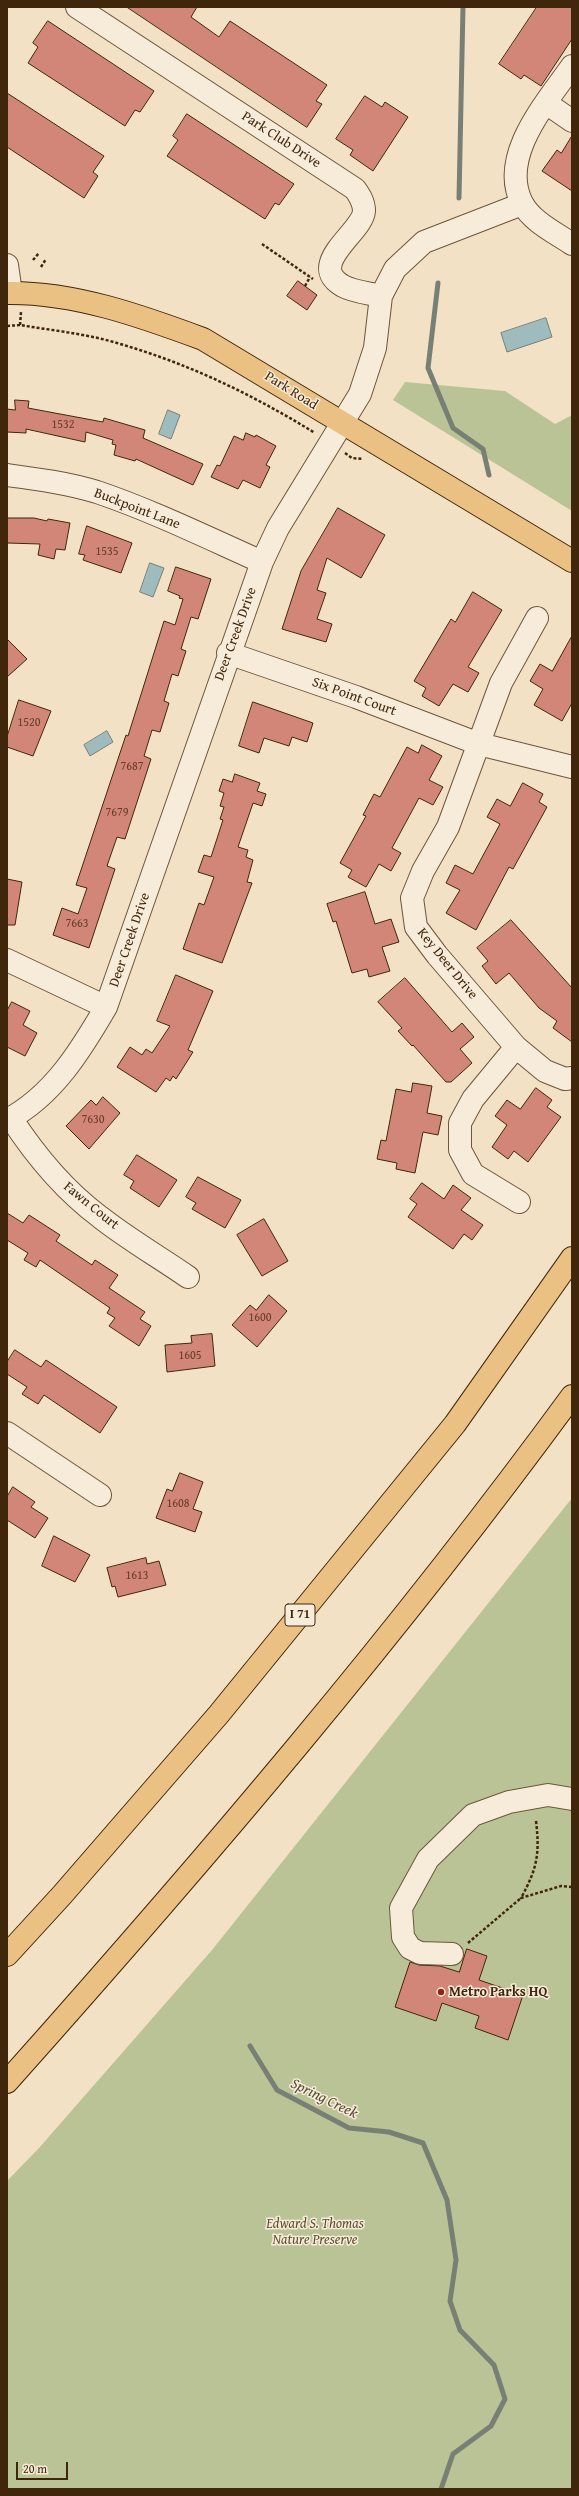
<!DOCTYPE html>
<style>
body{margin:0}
#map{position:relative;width:579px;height:2496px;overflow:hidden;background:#f3e1c6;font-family:"Gentium Book Plus",serif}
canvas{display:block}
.frame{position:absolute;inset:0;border:8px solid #40270c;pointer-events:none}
.scale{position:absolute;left:16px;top:2462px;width:52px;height:18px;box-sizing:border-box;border:2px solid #40270c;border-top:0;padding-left:5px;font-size:12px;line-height:14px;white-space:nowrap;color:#40270c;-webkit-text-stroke:3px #f7ecda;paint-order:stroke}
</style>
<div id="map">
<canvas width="579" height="2496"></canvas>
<div class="frame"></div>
<div class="scale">20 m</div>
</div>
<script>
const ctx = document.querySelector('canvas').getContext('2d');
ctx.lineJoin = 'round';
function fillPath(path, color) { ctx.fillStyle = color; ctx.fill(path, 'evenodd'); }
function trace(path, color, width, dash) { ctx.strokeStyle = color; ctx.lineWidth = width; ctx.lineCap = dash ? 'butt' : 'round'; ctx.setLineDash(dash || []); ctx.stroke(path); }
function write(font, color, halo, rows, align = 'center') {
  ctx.font = font + ' "Gentium Book Plus",serif'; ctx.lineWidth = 3; ctx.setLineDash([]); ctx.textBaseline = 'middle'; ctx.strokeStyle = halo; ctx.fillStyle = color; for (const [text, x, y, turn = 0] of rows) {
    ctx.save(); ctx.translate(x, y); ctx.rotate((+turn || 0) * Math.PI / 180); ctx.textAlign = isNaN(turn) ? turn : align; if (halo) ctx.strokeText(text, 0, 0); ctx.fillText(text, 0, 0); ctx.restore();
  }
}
fillPath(new Path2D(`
 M405 382 505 391 555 424 572 415V511L393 400Z
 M572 1498V2489H7V2181L39 2148 212 1950Z`), '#bac396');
const water = new Path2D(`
 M546 318 552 337 507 352 501 333Z
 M168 410 180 415 171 439 159 434Z
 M150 563 164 568 153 597 140 592Z
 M107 731 113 742 90 756 84 745Z`);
fillPath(water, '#9ebbbd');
trace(water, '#788076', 1);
trace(new Path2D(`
 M459 198 463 7
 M438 283 428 368 453 428 483 449 489 475
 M250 2046 277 2090 349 2128 389 2132 423 2143 447 2200 456 2260 450 2301 460 2330 494 2365 505 2399 491 2426 453 2454 441 2489`), '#788076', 5);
const building = new Path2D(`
 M127 7H197L191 17 219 37 230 21 327 85 316 101 322 104 307 127Z
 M537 7H572V39L541 86 524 75 521 79 499 64Z
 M48 21 154 91 140 112 135 110 125 126 28 63 38 47 33 43Z
 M7 93 104 156 93 172 98 176 84 198 7 147Z
 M365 96 382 107 385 102 408 117 373 171 350 155 353 150 336 139Z
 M187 114 294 184 279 205 275 203 265 219 167 156 178 140 173 136Z
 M572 136V191L542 171 557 150 561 153Z
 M298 281 317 295 307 310 287 296Z
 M15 400 29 401 28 408 103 422 104 418 145 430 143 438 203 464 193 485 136 459 135 461 114 455 116 445 112 444 113 440 86 432 85 442 26 429V433L7 432V409L15 410Z
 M246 433 255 437 256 435 276 446 266 465 270 467 260 488 243 480 238 489 211 477 217 465 220 466 234 436 243 440Z
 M338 508 385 535 361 578 327 558 317 590 326 593 317 619 332 624 326 642 282 629 301 571Z
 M7 518H34L47 521 48 519 70 523 65 550 56 549 54 559 38 555 40 544 7 543Z
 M87 526 132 543 121 573 83 560 85 555 79 554Z
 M176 567 211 579 198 619 191 617 181 649 186 651 178 676 172 674 164 701 169 703 160 732 152 730 144 756 151 759 125 839 117 837 107 866 115 869 89 948 53 935 62 908 78 914 87 888 76 885 126 735 128 736 164 621 175 625 183 599 179 598 180 596 168 591Z
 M473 592 502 610 468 667 479 673 468 692 453 684 439 706 422 696 426 688 414 681 451 619 455 622Z
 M572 636V703L562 721 534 705 543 689 530 681 540 664 552 671Z
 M7 639 27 659 7 677Z
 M19 700 51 711 33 756 7 747V737Z
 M253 702 313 723 307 742 292 737 289 746 264 738 259 753 239 746Z
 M422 745 442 756 429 780 443 787 433 805 419 798 392 848 401 853 391 871 379 864 366 887 348 877 352 870 340 863 366 816 363 815 374 794 380 797 407 747 418 753Z
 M235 774 260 783 257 791 266 794 262 806 253 803 238 847 248 850 246 857 253 860 247 882 252 883 222 963 183 949 199 903 204 905 214 877 198 872 204 855 211 857 223 820 220 819 224 807 220 806 224 793 219 791 223 779 232 782Z
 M523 783 543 794 539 802 547 807 513 869 509 867 476 930 446 913 460 890 446 883 455 865 473 874 500 824 487 817 497 799 510 806Z
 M7 879 22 882 15 925H7Z
 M365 892 375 924 391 919 399 942 382 947 390 971 369 977 367 969 352 973 336 921 333 922 327 904Z
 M511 920 572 988V1042L553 1028 557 1021 539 1008 509 973 496 984 482 966 488 961 477 948Z
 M176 975 213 991 188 1050 193 1052 176 1079 173 1076 170 1081 166 1078 156 1092 117 1067 130 1047 142 1055 146 1049 152 1053 170 1026 157 1021Z
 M405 978 452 1032 462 1023 474 1037 460 1049 472 1063 451 1082H446L413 1045 412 1046 398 1031 402 1028 378 1002Z
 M12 1002 30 1011 23 1025 37 1033 25 1056 7 1047V1011Z
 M413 1083 432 1086 427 1113 442 1116 438 1135 423 1132 415 1173 396 1169 397 1163 377 1159 381 1140 386 1141 396 1089 411 1092Z
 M536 1088 552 1100 547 1107 561 1117 528 1162 514 1151 508 1159 492 1147 507 1125 495 1116 507 1100 520 1109Z
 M103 1097 120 1113 89 1149 66 1126 91 1100 96 1105Z
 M137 1155 177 1180 159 1207 130 1188 134 1181 124 1175Z
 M198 1177 241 1200 225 1228 192 1209 196 1203 186 1197Z
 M422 1183 444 1199 453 1185 471 1198 461 1210 483 1225 472 1240 464 1234 453 1249 408 1217 417 1204 410 1199Z
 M7 1213 23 1223 29 1215 60 1235 56 1241 92 1265 95 1260 118 1275 109 1288 145 1312 140 1319 151 1326 139 1346 109 1326 115 1318 107 1313 110 1308 40 1260 36 1267 24 1260 28 1253 7 1240Z
 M264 1219 288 1261 262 1276 237 1235Z
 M269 1295 287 1311 257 1347 232 1325 250 1305 256 1310Z
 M212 1334 215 1366 167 1372 165 1345 192 1343 191 1336Z
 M15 1350 41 1367 46 1360 117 1407 100 1433 44 1395 38 1404 22 1394 27 1387 7 1374V1362Z
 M180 1473 203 1482 193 1509 202 1512 195 1532 156 1518 167 1489 172 1491Z
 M13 1487 35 1502 31 1507 48 1518 35 1538 7 1520V1497Z
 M54 1536 90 1555 75 1582 42 1566Z
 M146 1558 147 1564 159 1561 166 1585 118 1597 115 1586 112 1587 107 1568Z
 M467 1949 487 1956 479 1980 523 1995 508 2040 475 2028 479 2016 442 2003 436 2021 395 2007 410 1962 419 1965 440 1966 459 1972Z`);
fillPath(building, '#d28678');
trace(building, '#40270c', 1);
const minor = new Path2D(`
 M77 7 355 189C360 196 364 202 364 211 363 232 305 264 343 286 354 292 369 293 381 296
 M572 66C547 102 498 156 522 203 532 222 556 233 572 244
 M546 103 572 121
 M7 265 11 293
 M7 475C37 479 68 483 97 492 153 511 208 538 262 562
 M537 618 501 683 448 827 423 871 412 898 416 927 437 955 516 1047 545 1071 565 1079 572 1078
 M228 653 356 697 479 744 572 767
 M7 960 106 1007
 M516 1047 473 1099 460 1123V1150L473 1174 519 1202
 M11 1118C35 1155 64 1190 100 1217 128 1239 159 1257 188 1277
 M7 1120C53 1096 81 1050 106 1007L262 562 278 528 360 394 375 348 381 296 395 269 424 242 522 204
 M7 1433 100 1495
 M452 1954 420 1953 410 1948 403 1937 401 1908 428 1859 473 1815 509 1802 548 1795 572 1799`);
const major = new Path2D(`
 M7 293C74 292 141 316 203 339L572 561`);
const highway = new Path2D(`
 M7 1955 62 1895 219 1714 455 1424 572 1258
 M7 2082C204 1861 397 1635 572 1396`);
trace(minor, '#6d563a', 24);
trace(major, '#40270c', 24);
trace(highway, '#40270c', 24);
trace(new Path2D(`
 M262 244 313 279
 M33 260 39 253
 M41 267 46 259
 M305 286 310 277
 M20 325 21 312
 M7 326 20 325C49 330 80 333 110 341 185 362 248 392 315 433
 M345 453 352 458 363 459
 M536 1821C540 1854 537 1869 521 1898L561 1886 572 1887
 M468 1943 521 1898`), '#40270c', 2.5, [3, 2]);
trace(minor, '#f7ecda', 22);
trace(major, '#eac083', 22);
trace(highway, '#eac083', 22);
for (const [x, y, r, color] of [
 [441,1992,4,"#8f2418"]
]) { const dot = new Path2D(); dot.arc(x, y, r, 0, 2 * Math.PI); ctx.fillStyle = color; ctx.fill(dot); trace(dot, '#f7ecda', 1.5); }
write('12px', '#643f27', null, [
 ["1532",63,425],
 ["1535",107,552],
 ["1520",29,723],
 ["7687",132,767],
 ["7679",117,813],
 ["7663",77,924],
 ["7630",93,1120],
 ["1600",260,1318],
 ["1605",190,1356],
 ["1608",178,1504],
 ["1613",137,1576]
]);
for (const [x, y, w] of [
 [300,1615,30]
]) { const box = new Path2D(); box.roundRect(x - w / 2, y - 11, w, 22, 3); ctx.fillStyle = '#f7ecda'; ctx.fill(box); trace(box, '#40270c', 1); }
write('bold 13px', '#40270c', null, [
 ["I 71",300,1615]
]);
write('14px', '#40270c', '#f7ecda', [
 ["Park Club Drive",281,140,33],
 ["Park Road",291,391,32],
 ["Buckpoint Lane",137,509,21],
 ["Deer Creek Drive",236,634,-70],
 ["Six Point Court",354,697,20],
 ["Deer Creek Drive",130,940,-71],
 ["Key Deer Drive",447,964,51],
 ["Fawn Court",91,1206,39]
]);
write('bold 14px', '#40270c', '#f7ecda', [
 ["Metro Parks HQ",449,1992]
], 'left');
write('italic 14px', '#5e4e2e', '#f7ecda', [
 ["Edward S. Thomas",315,2224],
 ["Nature Preserve",315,2240]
]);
write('italic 15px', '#584c38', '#f7ecda', [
 ["Spring Creek",324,2099,26]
]);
</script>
